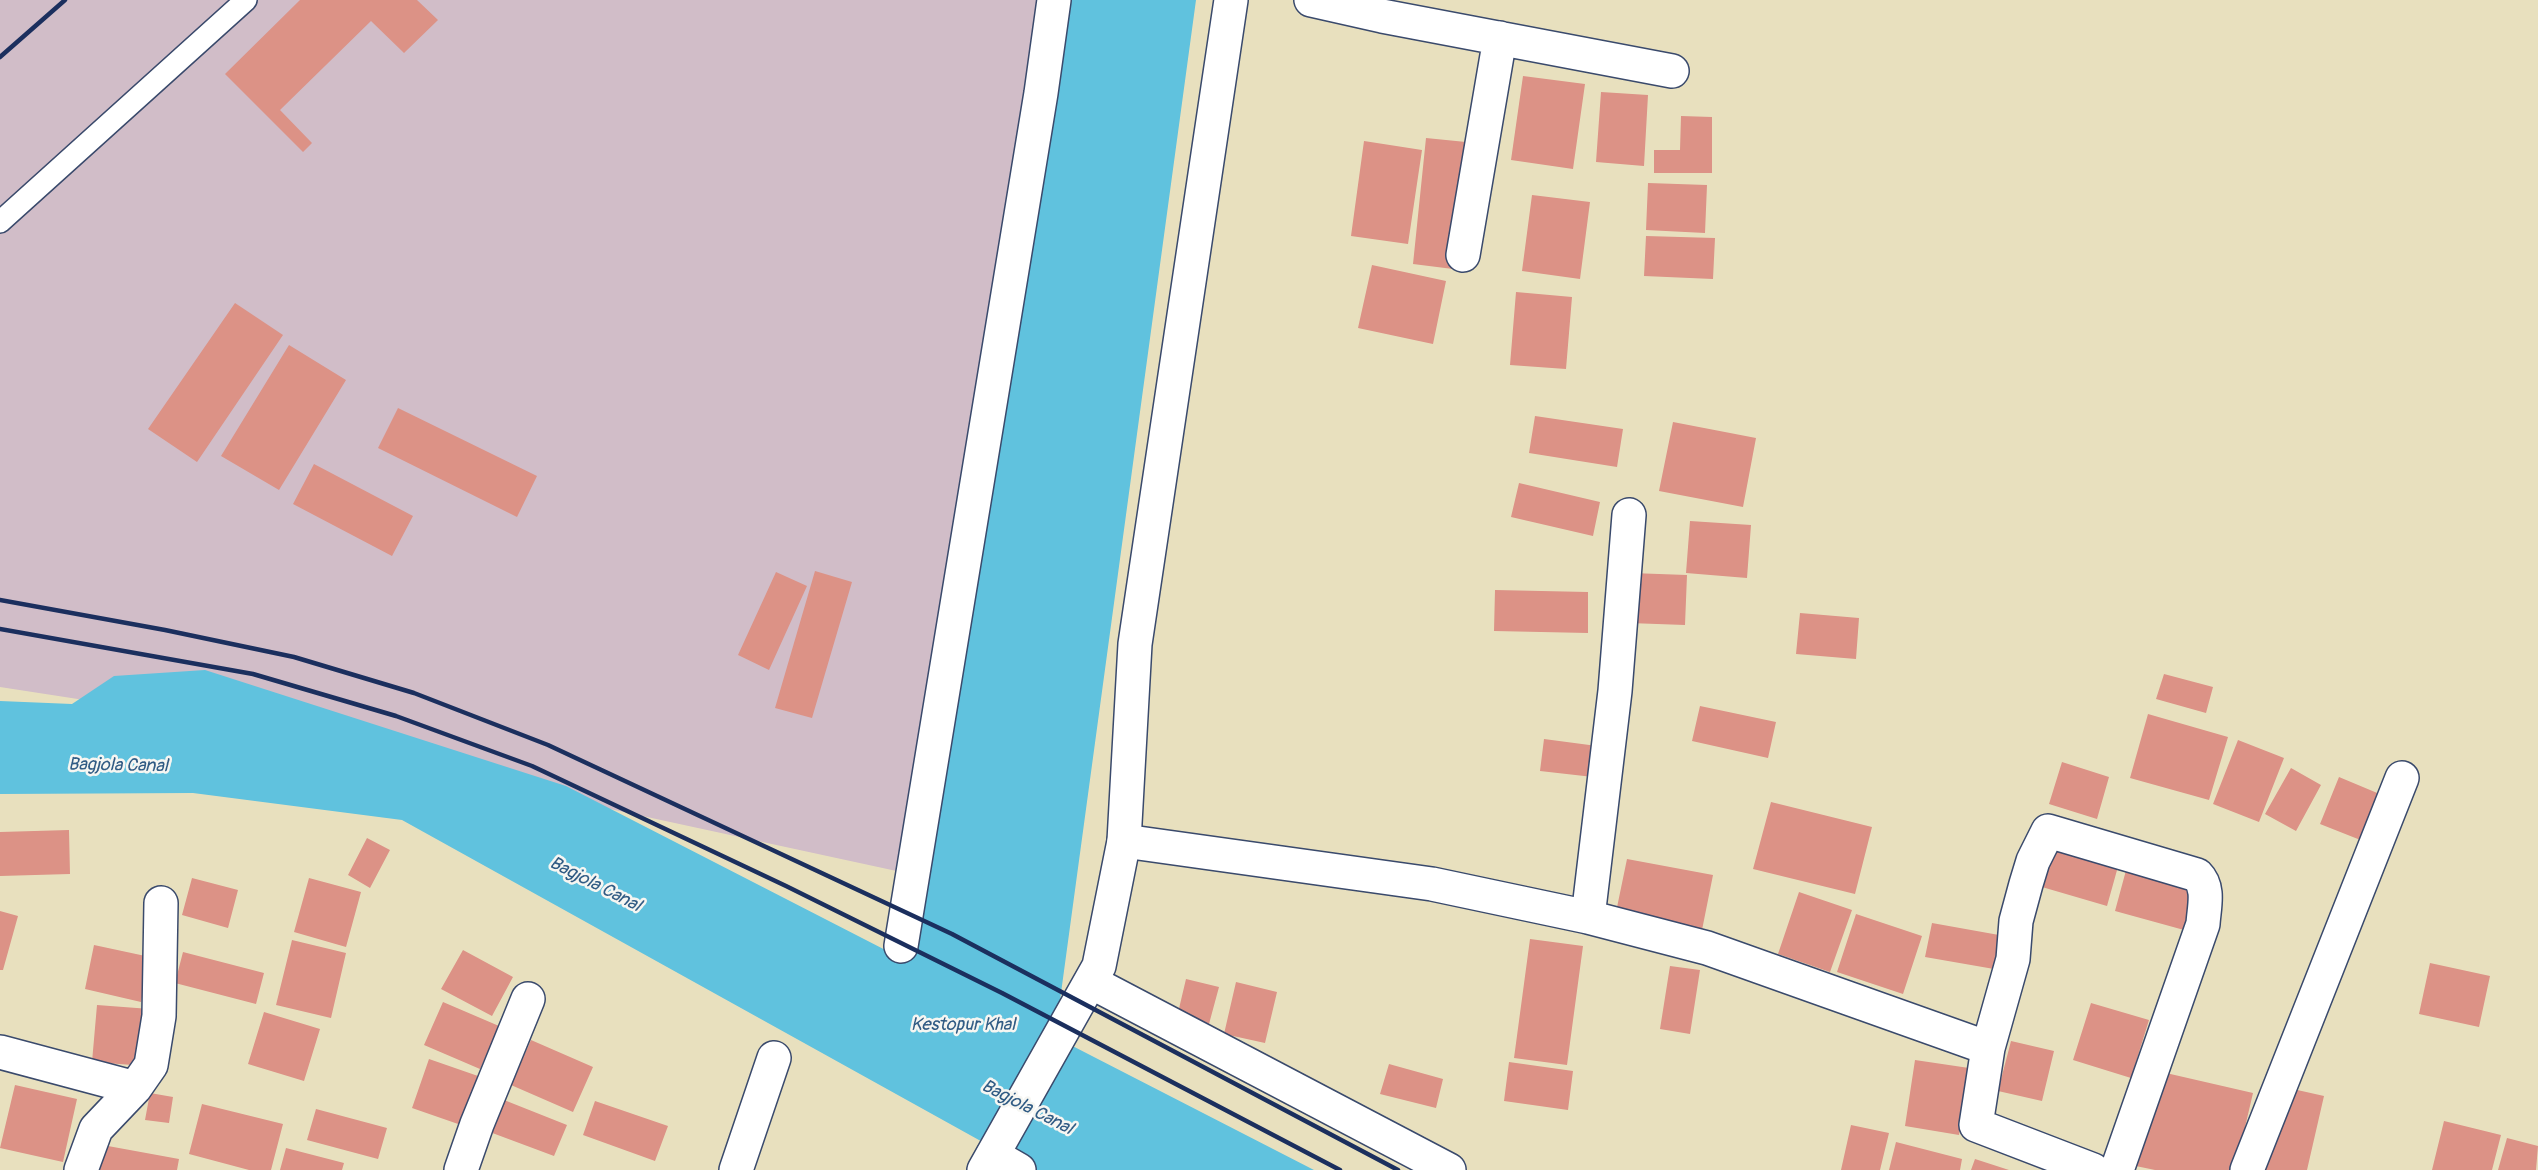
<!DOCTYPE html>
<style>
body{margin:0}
canvas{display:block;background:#e8e0be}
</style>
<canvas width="2538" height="1170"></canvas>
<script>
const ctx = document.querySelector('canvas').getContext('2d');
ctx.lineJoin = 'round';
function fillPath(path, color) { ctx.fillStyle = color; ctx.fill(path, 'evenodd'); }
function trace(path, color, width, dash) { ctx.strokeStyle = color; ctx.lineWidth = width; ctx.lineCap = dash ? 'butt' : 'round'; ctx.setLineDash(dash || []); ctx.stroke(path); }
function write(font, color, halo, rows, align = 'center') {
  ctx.font = font + ' Pangolin,sans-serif'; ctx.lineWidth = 5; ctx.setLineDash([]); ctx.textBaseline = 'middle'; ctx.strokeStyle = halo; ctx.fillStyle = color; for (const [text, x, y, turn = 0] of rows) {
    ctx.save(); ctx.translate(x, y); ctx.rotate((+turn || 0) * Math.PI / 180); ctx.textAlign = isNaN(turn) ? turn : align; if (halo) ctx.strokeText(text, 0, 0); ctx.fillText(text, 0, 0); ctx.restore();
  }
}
fillPath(new Path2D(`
 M0 0H1066L915 875 162 712 0 687Z`), '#d1bdc8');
fillPath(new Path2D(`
 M1063 0H1196L1055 1037 1314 1170H1033L402 820 193 793 0 794V701L72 704 114 676 205 670 566 786 899 957Z`), '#60c2de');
fillPath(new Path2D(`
 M300 0H417L438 20 404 53 371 21 280 110 312 143 303 152 225 74Z
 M1523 76 1585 84 1573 169 1511 160Z
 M1601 92 1648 95 1644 166 1596 162Z
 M1681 116 1712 117V173H1654V150H1680Z
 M1426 138 1466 142 1453 269 1413 264Z
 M1364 141 1422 150 1408 244 1351 236Z
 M1648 183 1707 185 1705 233 1646 230Z
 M1532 195 1590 202 1580 279 1522 271Z
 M1646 236 1715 238 1713 279 1644 276Z
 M1372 265 1446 281 1433 344 1358 328Z
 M1516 292 1572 297 1566 369 1510 365Z
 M235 303 283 335 197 462 148 429Z
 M289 345 346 380 279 490 221 456Z
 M398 408 537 476 517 517 378 448Z
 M1535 416 1623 429 1617 467 1529 453Z
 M1673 422 1756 438 1743 507 1659 491Z
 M314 464 413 516 392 556 293 504Z
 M1519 483 1600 502 1593 536 1511 517Z
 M1690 521 1751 525 1747 578 1686 573Z
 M815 571 852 582 812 718 775 708Z
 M776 572 807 586 769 670 738 655Z
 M1631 573 1687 575 1685 625 1629 623Z
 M1495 590 1588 592V633L1494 631Z
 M1800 613 1859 618 1856 659 1796 654Z
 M2164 674 2213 687 2206 713 2156 699Z
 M1700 706 1776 722 1768 758 1692 741Z
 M2148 714 2228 737 2209 800 2130 778Z
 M1544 739 1597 746 1593 777 1540 771Z
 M2238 740 2284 758 2259 822 2213 804Z
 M2062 762 2109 777 2097 819 2049 804Z
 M2291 768 2321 785 2296 831 2265 814Z
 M2339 777 2382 795 2363 841 2320 824Z
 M1771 802 1872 827 1855 894 1753 869Z
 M69 830 70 874 0 876V832Z
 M367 838 390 850 370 888 348 875Z
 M2054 844 2119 863 2107 906 2042 887Z
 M1627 859 1713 875 1701 935 1615 917Z
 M2128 863 2197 881 2184 930 2115 911Z
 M192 878 238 890 228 928 182 915Z
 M309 878 361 892 346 947 294 932Z
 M1799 892 1852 910 1830 972 1778 954Z
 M0 911 18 916 3 970H0Z
 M1856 914 1922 936 1903 994 1837 972Z
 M1932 923 1999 935 1994 969 1925 957Z
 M1530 939 1583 946 1567 1065 1514 1058Z
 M292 940 346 953 331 1018 276 1005Z
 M94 945 150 957 141 1002 85 989Z
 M463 950 513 977 492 1016 441 989Z
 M183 952 264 973 256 1004 175 983Z
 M2430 963 2490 976 2479 1027 2419 1014Z
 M1670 966 1700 970 1690 1034 1660 1029Z
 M1186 979 1219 987 1209 1024 1177 1017Z
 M1236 982 1277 992 1265 1043 1224 1034Z
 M443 1002 499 1026 480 1069 424 1045Z
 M2091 1003 2149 1020 2131 1078 2073 1060Z
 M97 1005 150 1009 146 1066 92 1062Z
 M264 1012 320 1029 304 1081 248 1064Z
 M531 1040 593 1067 573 1112 511 1085Z
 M2011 1041 2054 1051 2042 1101 1998 1091Z
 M429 1059 478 1076 461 1125 412 1108Z
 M1915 1060 1969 1068 1959 1135 1905 1126Z
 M1509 1062 1573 1071 1568 1110 1504 1101Z
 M1389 1064 1443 1079 1436 1108 1380 1094Z
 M2153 1070 2253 1093 2235 1170H2155L2131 1165Z
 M15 1085 77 1099 63 1162 0 1148Z
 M2284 1087 2324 1096 2307 1170H2266Z
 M150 1093 173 1097 169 1123 145 1120Z
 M499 1098 567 1125 554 1156 487 1131Z
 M595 1101 668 1126 655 1161 583 1135Z
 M202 1104 283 1124 271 1170H249L189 1154Z
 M316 1109 387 1128 378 1159 307 1140Z
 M2444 1121 2501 1135 2492 1170H2432Z
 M1851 1125 1889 1133 1880 1170H1841Z
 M2507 1138 2538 1146 2536 1170H2498Z
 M1896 1142 1962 1159 1960 1170H1889Z
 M97 1144 179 1159 177 1170H93Z
 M286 1148 344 1163 342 1170H280Z
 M1975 1159 2009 1170H1971Z`), '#dc9286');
const lane = new Path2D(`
 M0 222 246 0`);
const street = new Path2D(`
 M1311 0 1382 16 1672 71
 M1463 255 1500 38
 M1124 841 1432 884 1588 917 1707 948 1988 1048 1976 1125 2093 1170
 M1588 917 1615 691 1629 515
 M901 946 1041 93 1054 0
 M1091 982 1449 1170
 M1988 1048 2013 959 2016 921 2026 884 2033 861 2048 831 2197 875C2210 888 2204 907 2203 924L2117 1170
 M0 1052 135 1088
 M993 1155 1019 1170
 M81 1170 96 1129 135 1088 151 1065 159 1016 161 903
 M461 1170 477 1124 528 999
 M736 1170 774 1058
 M2247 1170 2402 778`);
const secondary = new Path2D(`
 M984 1170 1099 966 1124 841 1135 644 1231 0`);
trace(lane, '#3a4a6c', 24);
trace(street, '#3a4a6c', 36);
trace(secondary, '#3a4a6c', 36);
trace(lane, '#fff', 21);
trace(street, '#fff', 33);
trace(secondary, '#fff', 33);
trace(new Path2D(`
 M0 57 65 0
 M0 600 165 630 294 657 414 693 548 745 952 934 1398 1170
 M0 629 253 674 396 716 532 766 786 886 1002 993 1340 1170`), '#1b2f5e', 4.5);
write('italic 18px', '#305b84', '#f6f6f2', [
 ["Bagjola Canal",118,766,1],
 ["Bagjola Canal",595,885,27],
 ["Kestopur Khal",963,1025],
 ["Bagjola Canal",1027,1108,27]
]);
</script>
